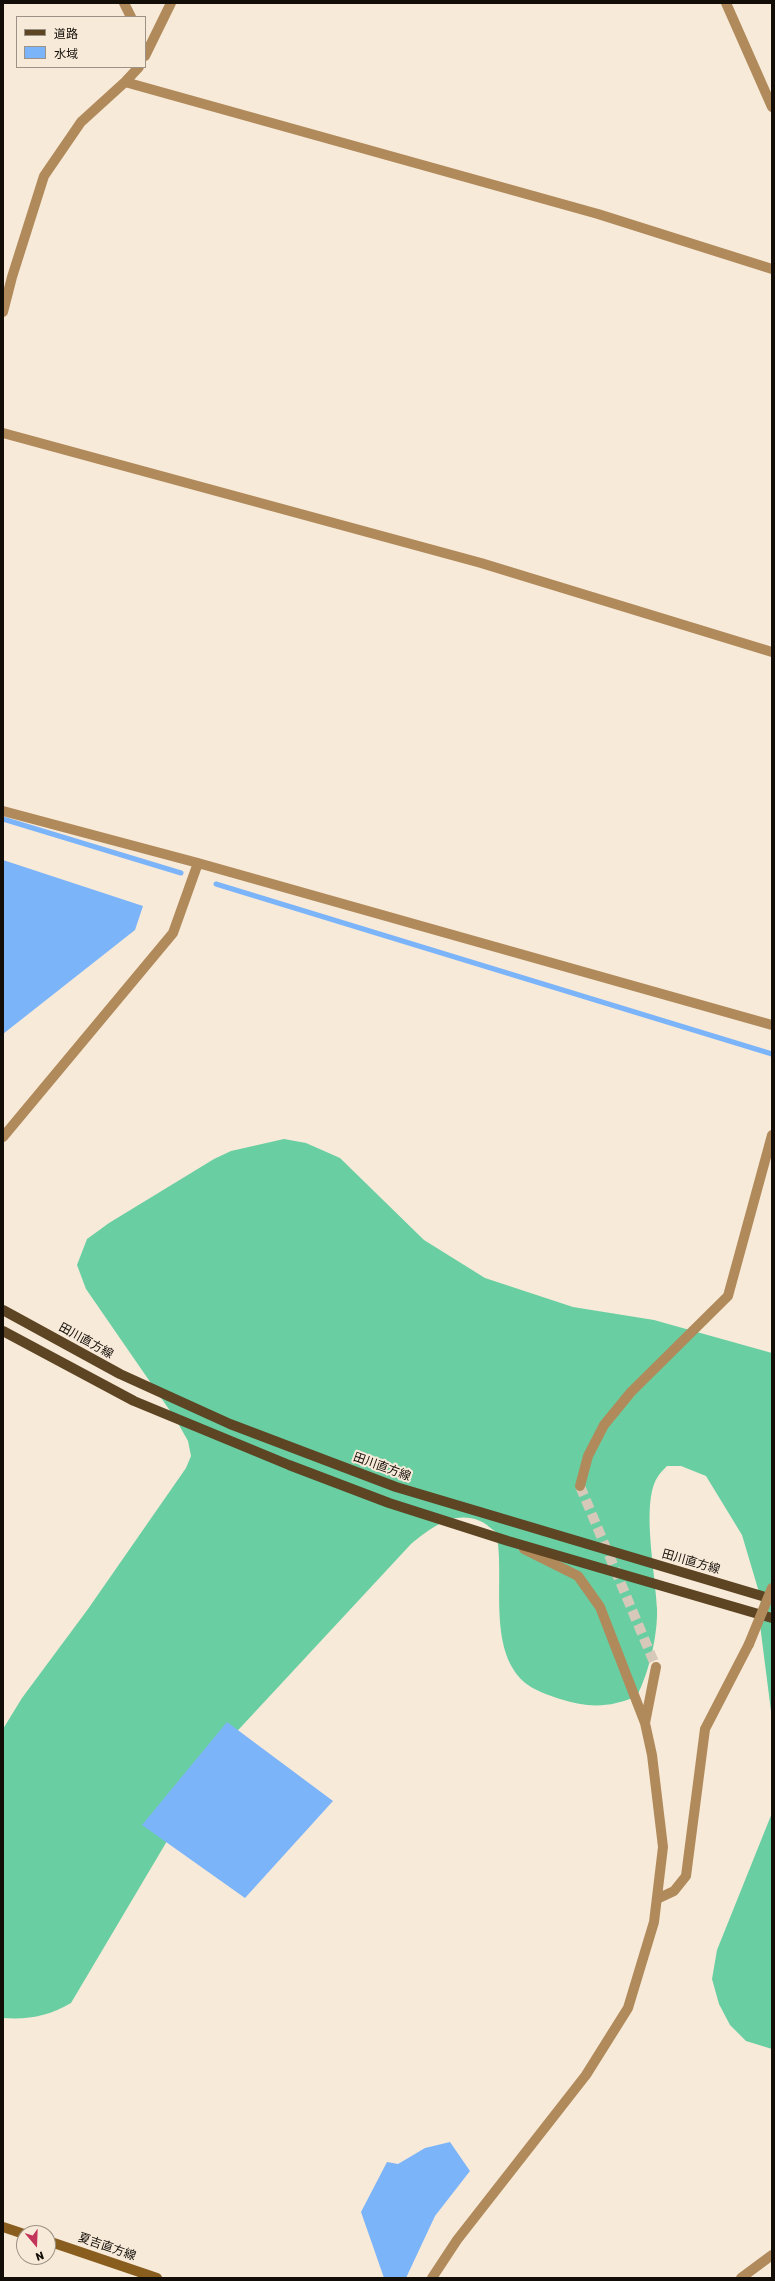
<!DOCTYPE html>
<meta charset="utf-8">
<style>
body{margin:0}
#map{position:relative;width:775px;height:2281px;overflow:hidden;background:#f8ead9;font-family:Rubik,"Noto Sans JP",sans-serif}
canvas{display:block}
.frame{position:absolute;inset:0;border:4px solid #120d07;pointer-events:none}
.legend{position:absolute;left:16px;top:16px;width:130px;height:52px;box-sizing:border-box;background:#f8ead9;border:1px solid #9c9285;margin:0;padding:5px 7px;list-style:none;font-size:12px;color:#120d07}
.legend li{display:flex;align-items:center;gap:8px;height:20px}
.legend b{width:20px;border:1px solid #9c9285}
.north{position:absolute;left:16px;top:2225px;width:40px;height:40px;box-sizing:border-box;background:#f8ead9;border:1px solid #9c9285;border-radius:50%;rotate:161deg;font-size:11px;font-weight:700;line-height:16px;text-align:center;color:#120d07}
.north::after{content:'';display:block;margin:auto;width:14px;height:18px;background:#c3345b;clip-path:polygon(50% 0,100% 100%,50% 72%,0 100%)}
</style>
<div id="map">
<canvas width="775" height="2281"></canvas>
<div class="frame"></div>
<ul class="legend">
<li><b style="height:5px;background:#5d4422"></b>道路</li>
<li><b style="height:11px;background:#7cb4f9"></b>水域</li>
</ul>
<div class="north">N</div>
</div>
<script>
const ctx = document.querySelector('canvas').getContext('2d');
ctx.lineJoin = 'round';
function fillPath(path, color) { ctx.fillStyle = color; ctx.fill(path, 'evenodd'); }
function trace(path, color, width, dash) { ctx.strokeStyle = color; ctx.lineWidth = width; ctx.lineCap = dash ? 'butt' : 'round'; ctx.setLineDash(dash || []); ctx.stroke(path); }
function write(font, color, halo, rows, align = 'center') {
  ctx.font = font + ' Rubik,"Noto Sans JP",sans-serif'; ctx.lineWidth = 4; ctx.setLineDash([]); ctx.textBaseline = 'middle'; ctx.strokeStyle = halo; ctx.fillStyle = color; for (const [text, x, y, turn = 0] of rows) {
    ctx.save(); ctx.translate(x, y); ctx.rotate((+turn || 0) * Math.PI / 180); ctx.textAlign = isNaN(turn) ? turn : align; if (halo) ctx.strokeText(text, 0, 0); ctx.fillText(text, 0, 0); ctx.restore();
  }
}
fillPath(new Path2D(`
 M284 1139 306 1143 340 1158 424 1240 485 1278 573 1307 654 1320 772 1353V1719L759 1617 761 1599 742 1535 706 1476 681 1466H667C663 1470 659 1474 657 1478 641 1504 656 1576 657 1608 658 1635 649 1672 637 1696 610 1708 588 1708 560 1699 548 1695 533 1690 524 1682 486 1647 506 1576 496 1532 491 1529 486 1523 480 1521 453 1510 431 1528 411 1544L228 1741 189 1804 71 2003C49 2016 28 2020 3 2018V1729L22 1698 88 1609 186 1468 191 1456 188 1441 175 1418 86 1289 77 1265 87 1239 109 1223 214 1159 231 1151Z
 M772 1813V2049L746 2041 730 2025 719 2004 712 1979 717 1950Z`), '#69cfa3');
fillPath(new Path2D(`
 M3 860 143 906 135 930 3 1034Z
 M227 1722 333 1801 245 1898 142 1825Z
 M450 2142 470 2171 435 2216 406 2278H384L361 2212 387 2162 398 2164 425 2148Z`), '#7cb4f9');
trace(new Path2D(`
 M3 819 181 873
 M216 884 772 1054`), '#7cb4f9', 5);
trace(new Path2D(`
 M580 1486 656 1667`), '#d6c9ba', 10, [10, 5]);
trace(new Path2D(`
 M124 3 131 17
 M145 56 171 3
 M125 82 598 214 772 269
 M3 312 12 277 44 176 81 122 125 82 139 67
 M3 433 481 563 772 652
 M3 811 198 863 772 1025
 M3 1137 173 933 198 863
 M580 1486 588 1456 604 1425 631 1392 728 1296 772 1135
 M645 1723 656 1667
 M657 1899 674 1891 686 1876 705 1729 749 1644
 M432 2278 457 2240 586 2075 628 2008 654 1922 663 1847 652 1755 645 1723 600 1607 578 1576 524 1549
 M741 2278 772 2255`), '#b08a5a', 10);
trace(new Path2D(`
 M726 3 772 107`), '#b08a5a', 10);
trace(new Path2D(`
 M3 2227 24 2234
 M48 2241 157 2278`), '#885d1e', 10);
trace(new Path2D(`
 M3 1310 120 1374 230 1424 396 1487 772 1599
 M3 1331 134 1401 289 1465 389 1503 508 1541 772 1618`), '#5d4422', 10);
trace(new Path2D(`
 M749 1644 772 1588`), '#b08a5a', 10);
write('12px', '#120d07', '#f8ead9', [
 ["田川直方線",86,1341,29],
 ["田川直方線",382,1467,20],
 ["田川直方線",691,1562,16],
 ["夏吉直方線",107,2247,19]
]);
</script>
